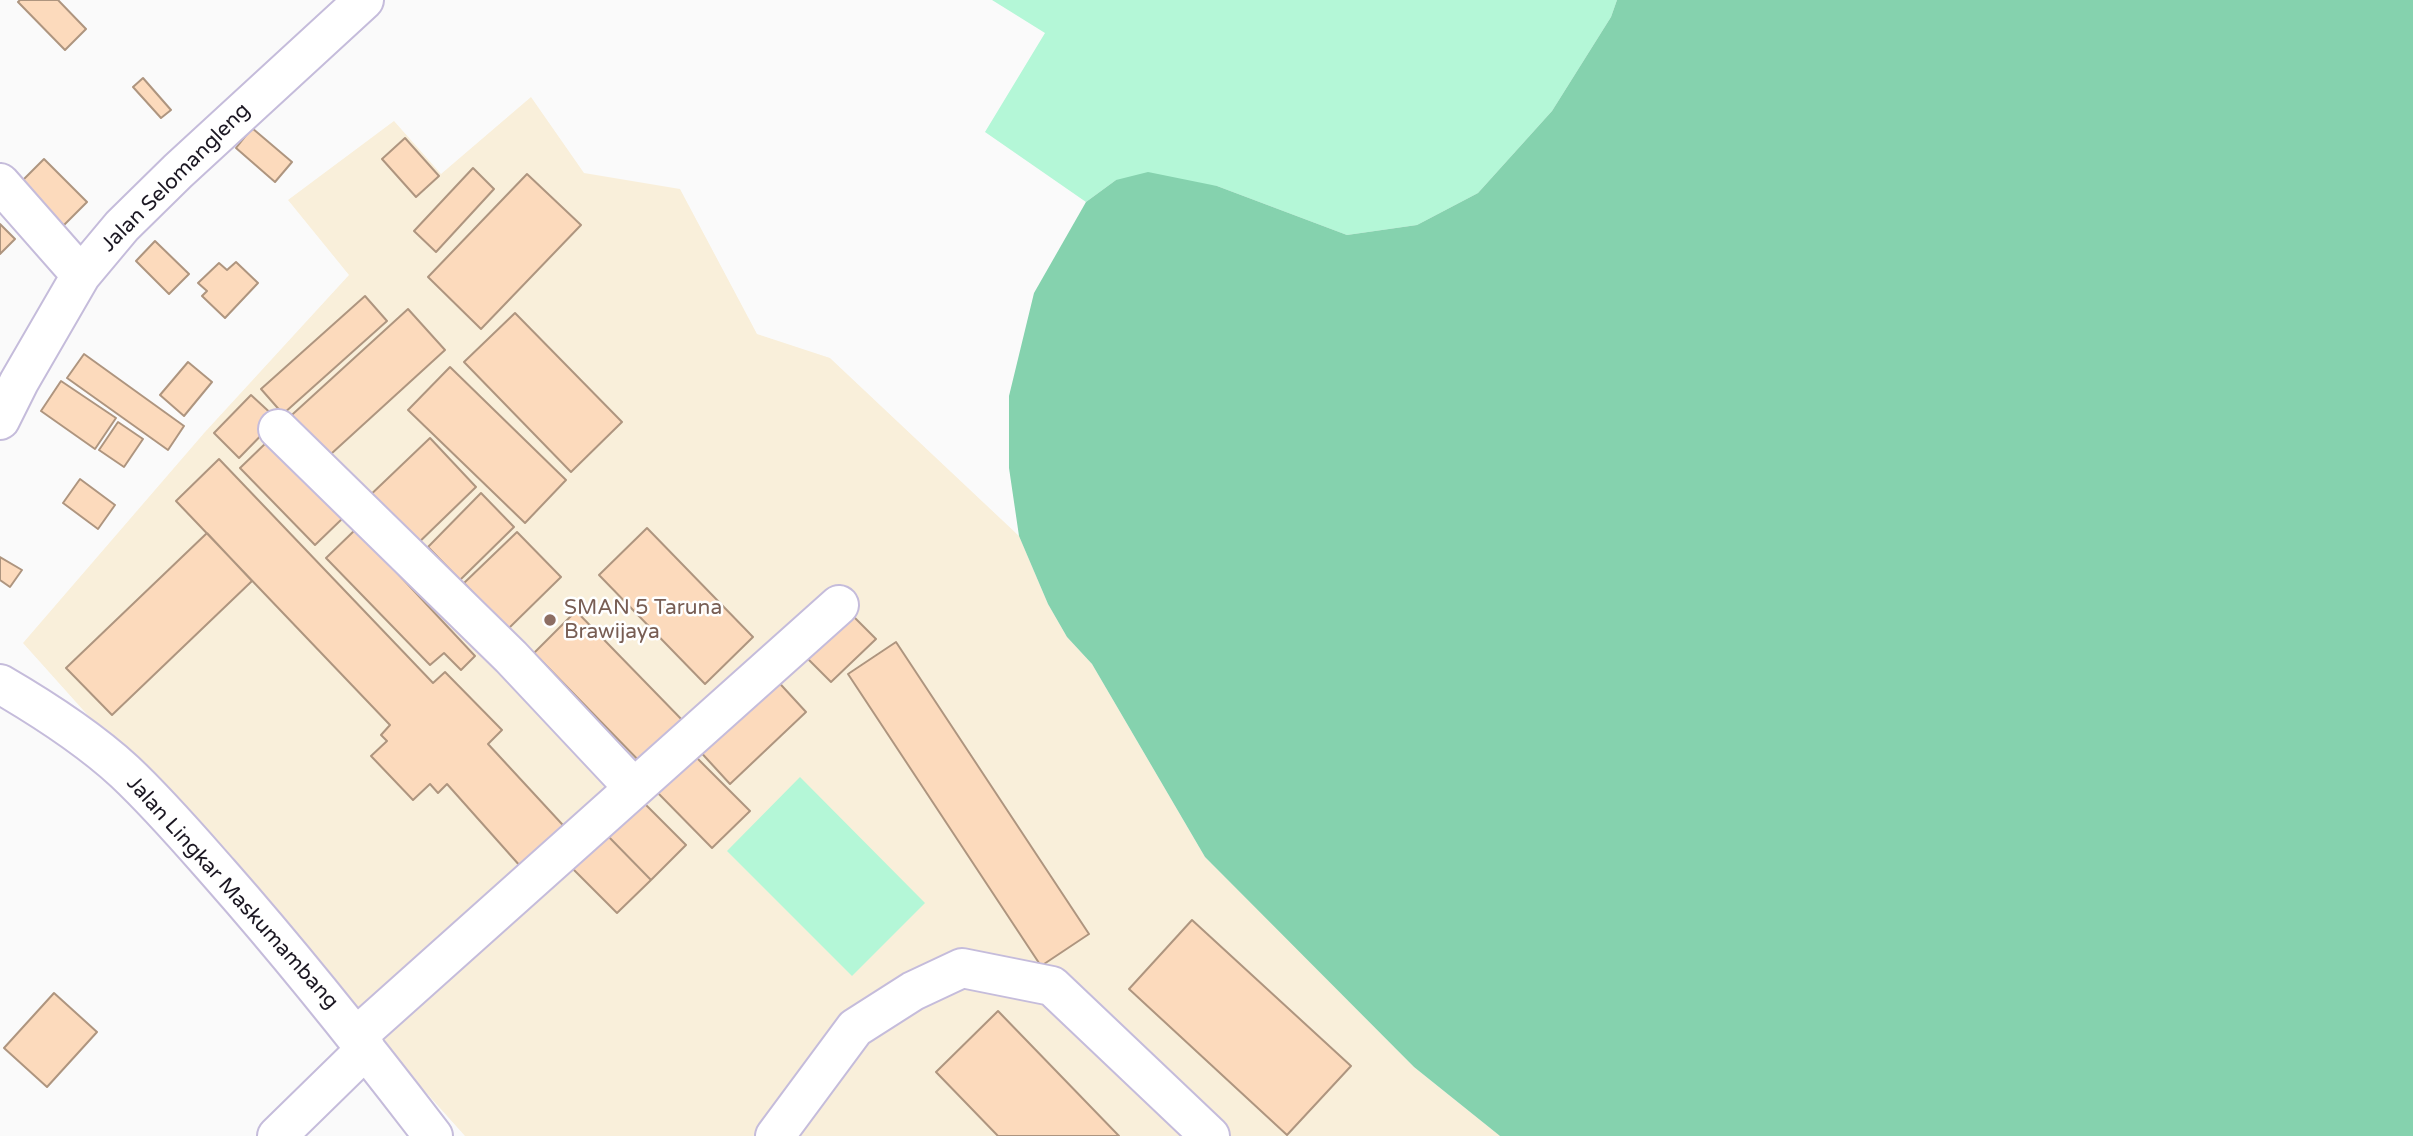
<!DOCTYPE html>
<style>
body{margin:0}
canvas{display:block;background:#fafafa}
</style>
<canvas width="2413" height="1136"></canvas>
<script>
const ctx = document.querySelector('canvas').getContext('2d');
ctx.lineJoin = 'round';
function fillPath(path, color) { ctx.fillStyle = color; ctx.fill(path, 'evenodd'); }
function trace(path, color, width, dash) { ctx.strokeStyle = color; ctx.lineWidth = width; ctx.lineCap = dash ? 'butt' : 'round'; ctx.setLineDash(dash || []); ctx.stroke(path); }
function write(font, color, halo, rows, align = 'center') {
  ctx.font = font + ' "Varela Round",sans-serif'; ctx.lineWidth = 5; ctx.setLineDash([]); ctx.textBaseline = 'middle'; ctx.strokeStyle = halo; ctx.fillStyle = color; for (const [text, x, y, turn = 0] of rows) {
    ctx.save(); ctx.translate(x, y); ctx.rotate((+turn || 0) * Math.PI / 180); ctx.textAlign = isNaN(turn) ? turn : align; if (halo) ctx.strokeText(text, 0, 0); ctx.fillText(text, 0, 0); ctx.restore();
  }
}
fillPath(new Path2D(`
 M531 97 584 173 680 189 757 334 830 358 1019 536 1048 604 1067 637 1092 664 1205 857 1414 1067 1500 1136H465L23 643 205 432 349 275 288 200 394 121 441 174Z`), '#f9efda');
fillPath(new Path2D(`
 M992 0H1617L1611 17 1552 111 1478 193 1417 225 1347 235 1217 186 1116 180 1086 202 985 132 1045 33Z
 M800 777 925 903 852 976 727 851Z`), '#b4f7d7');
fillPath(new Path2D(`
 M1617 0H2413V1136H1500L1414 1067 1205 857 1092 664 1067 637 1048 604 1019 536 1009 468V396L1034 293 1086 202 1116 180 1148 172 1217 186 1347 235 1417 225 1478 193 1552 111 1611 17Z`), '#85d2ae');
const building = new Path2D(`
 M20 0H58L86 29 65 50 18 2Z
 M143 78 171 110 161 118 133 87Z
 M252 128 292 162 275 182 236 148Z
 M405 138 439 176 416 197 382 159Z
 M44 159 87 202 57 232 14 189Z
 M473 168 494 189 436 252 414 231Z
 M527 174 581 225 481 329 428 277Z
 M0 224 15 239 0 254Z
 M155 241 189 274 169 294 136 261Z
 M236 262 258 283 225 318 202 296 207 291 198 283 219 263 227 270Z
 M365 296 387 321 283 414 261 389Z
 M408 309 445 350 320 464 283 423Z
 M515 313 622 422 571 472 464 362Z
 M84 354 184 426 168 450 67 378Z
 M188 362 212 382 184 416 160 395Z
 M450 367 566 480 525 523 408 410Z
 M61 381 116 418 95 449 41 411Z
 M251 395 277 419 239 458 214 433Z
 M118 422 143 439 124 467 99 450Z
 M430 438 476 487 410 551 363 502Z
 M269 440 344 517 315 545 240 468Z
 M219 459 433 683 445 672 502 730 488 744 573 836 529 876 447 784 438 793 430 784 413 800 371 756 387 741 381 735 390 725 176 501Z
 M80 479 115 505 98 529 63 503Z
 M481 493 514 527 460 580 428 547Z
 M647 528 753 637 705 684 599 575Z
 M356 529 475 656 461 670 444 653 430 665 326 558Z
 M517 532 561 577 508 629 464 583Z
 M207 533 252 581 112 715 66 668Z
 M0 557 22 570 10 587 0 580Z
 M844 607 876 639 831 682 800 651Z
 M576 611 687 725 645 767 534 653Z
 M896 642 1089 934 1041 966 848 674Z
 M772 675 806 712 730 784 696 747Z
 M692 753 750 811 712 848 655 790Z
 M640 799 686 845 651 880 605 833Z
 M605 833 651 880 617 913 571 867Z
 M1192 920 1351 1066 1287 1135 1129 989Z
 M54 993 97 1032 47 1087 4 1048Z
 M998 1011 1119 1136H998L936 1072Z`);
fillPath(building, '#fcdabc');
trace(building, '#ae957f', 2);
const minor = new Path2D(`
 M0 183 81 275
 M0 420 19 382 81 275 122 226 178 171 364 0
 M278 429 511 657 634 788
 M0 684C43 709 88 738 125 772 159 804 189 839 219 873 294 958 364 1046 433 1136
 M357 1036 839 605
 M277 1136 366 1049
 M775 1136 855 1028 913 991 962 968 1052 986 1210 1136`);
trace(minor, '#c5bcdb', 42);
trace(minor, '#fff', 38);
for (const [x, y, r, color] of [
 [550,620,7,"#8d6e63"]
]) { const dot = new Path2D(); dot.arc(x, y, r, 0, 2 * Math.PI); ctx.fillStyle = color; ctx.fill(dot); trace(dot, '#fff', 2.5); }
write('21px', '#1b1722', '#fff', [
 ["Jalan Selomangleng",176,178,-45],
 ["Jalan Lingkar Maskumambang",232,893,48]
]);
write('21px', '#785e54', '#fff', [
 ["SMAN 5 Taruna",564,608],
 ["Brawijaya",564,632]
], 'left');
</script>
